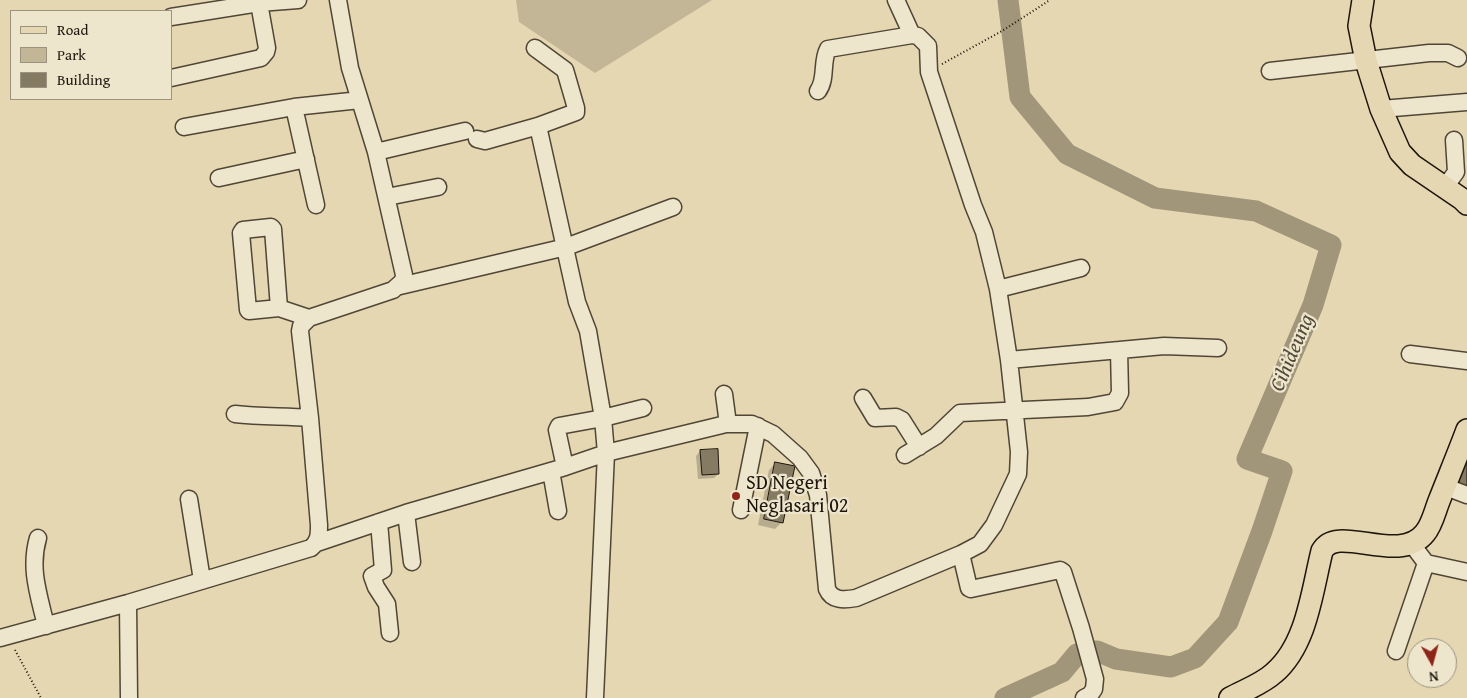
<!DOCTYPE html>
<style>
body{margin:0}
#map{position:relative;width:1467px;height:698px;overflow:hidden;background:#e5d7b2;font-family:"Gentium Book Plus",serif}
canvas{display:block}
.legend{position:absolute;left:10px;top:10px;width:162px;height:90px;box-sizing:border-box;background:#eee5cd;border:1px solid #9b9280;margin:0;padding:6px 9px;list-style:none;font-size:15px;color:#1e160c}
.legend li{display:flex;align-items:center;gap:10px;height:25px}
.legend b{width:25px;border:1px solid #9b9280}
.north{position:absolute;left:1407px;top:638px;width:50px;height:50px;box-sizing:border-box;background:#eee5cd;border:1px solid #9b9280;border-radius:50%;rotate:173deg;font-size:14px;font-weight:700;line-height:20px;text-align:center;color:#1e160c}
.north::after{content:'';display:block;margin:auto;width:18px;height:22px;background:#8f2418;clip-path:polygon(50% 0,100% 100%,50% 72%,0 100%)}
</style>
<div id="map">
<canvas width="1467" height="698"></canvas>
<ul class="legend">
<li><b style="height:6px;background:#e5d7b2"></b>Road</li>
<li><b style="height:14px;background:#c3b696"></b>Park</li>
<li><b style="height:14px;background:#857a62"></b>Building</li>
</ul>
<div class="north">N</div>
</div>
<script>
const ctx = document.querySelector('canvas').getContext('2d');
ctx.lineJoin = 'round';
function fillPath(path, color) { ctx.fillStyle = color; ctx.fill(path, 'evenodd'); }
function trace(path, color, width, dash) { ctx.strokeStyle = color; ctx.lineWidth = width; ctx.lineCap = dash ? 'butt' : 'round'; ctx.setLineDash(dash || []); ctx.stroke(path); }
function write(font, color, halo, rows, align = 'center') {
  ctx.font = font + ' "Gentium Book Plus",serif'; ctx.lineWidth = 4.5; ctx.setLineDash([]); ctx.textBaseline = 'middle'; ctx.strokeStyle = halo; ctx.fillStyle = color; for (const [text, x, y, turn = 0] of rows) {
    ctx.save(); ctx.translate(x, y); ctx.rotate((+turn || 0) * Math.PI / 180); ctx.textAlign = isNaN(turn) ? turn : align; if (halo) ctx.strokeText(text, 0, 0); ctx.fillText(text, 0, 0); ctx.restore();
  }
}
fillPath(new Path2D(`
 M516 0H712L595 73 519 22Z`), '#c3b696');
fillPath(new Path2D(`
 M700 451 718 474 714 478 698 479 696 456Z
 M776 463 782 522 775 529 758 525 769 470Z`), '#0003');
trace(new Path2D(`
 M1005 698 1062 672 1077 654 1097 651 1116 659 1171 667 1195 658 1228 622 1262 531 1282 471 1247 459 1313 305 1331 245 1256 211 1155 198 1067 154 1020 97 1008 0`), '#a1957a', 21);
const building = new Path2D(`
 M718 449 719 474 702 475 700 450Z
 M1467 455V492L1456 488Z
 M775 462 795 466 783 523 764 519Z`);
fillPath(building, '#857a62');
trace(building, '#1e160c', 1);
const minor = new Path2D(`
 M171 17 259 3 298 0
 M1270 71 1429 53H1448L1458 58
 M171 78 261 58 266 52 267 48 259 3
 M818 91C827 79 821 62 828 49L912 35
 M294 107 316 205
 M1381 109 1467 102
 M538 126 577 302 588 331 603 418 606 453 595 698
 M184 127 294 107 360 100
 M477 139 485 141 538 126 576 112V108L565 70 535 48
 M376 152 465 131
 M219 178 306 159
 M1445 187 1456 172 1454 140
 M387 197 438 187
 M400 286 566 247 673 207
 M998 289 1081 268
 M279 308 273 229 271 227 243 230 241 233 248 310 249 311 279 308 309 318
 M1410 354 1467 361
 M1009 360 1164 346 1218 348
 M724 394 728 424
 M863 398 875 418 896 417 902 420 919 447
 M235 414C260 417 285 416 310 418
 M905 455 936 436 960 413 1088 407 1115 402 1120 393 1119 350
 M565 467 557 430 559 426 603 418 643 408
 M551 471 558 511
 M1446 487 1467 495
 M189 499 202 580
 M741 510 758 426
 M406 513 412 562
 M379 522 383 570 372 576 376 587 387 604 390 633
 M38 538C29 569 39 595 46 626
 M317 543 406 513 565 467 606 453 726 424H752L773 434 800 458 811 473 818 495 827 589C832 601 844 600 856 598L961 554 980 544 994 525 1018 474 1019 452 1009 360 998 289 984 232 973 205 929 72 928 46 918 36 912 35 896 0
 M1411 543 1426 563 1467 572
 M961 554 969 588 971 589 1060 570 1063 572 1081 628 1095 679 1094 689 1090 695 1084 698
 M128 603 129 698
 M0 638 128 603 311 548C319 541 319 535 319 525L310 418 300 331 301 326 309 318 393 290 403 281 404 275 376 152 350 68 338 0
 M1396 651 1426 563`);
const major = new Path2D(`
 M1363 0 1359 26 1366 61 1381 109 1400 152 1412 165 1462 199 1467 204
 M1230 698C1245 690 1262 684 1274 673 1307 645 1312 591 1322 551 1337 523 1399 566 1425 533 1432 525 1435 511 1439 501 1448 478 1458 454 1467 430`);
trace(minor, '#504636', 19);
trace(major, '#1e160c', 24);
trace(new Path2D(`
 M942 64 1002 31 1050 0
 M15 650 41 698`), '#1e160c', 2, [1, 2.5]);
trace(minor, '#eee5cd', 16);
trace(major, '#e5d7b2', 21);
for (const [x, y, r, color] of [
 [736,496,5,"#8f2418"]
]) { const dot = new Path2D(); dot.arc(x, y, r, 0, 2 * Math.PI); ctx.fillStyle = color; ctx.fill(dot); trace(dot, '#eee5cd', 2); }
write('20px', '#1e160c', '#eee5cd', [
 ["SD Negeri",746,484],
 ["Neglasari 02",746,507]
], 'left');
write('italic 21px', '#524938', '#eee5cd', [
 ["Cihideung",1293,353,-67]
]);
</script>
